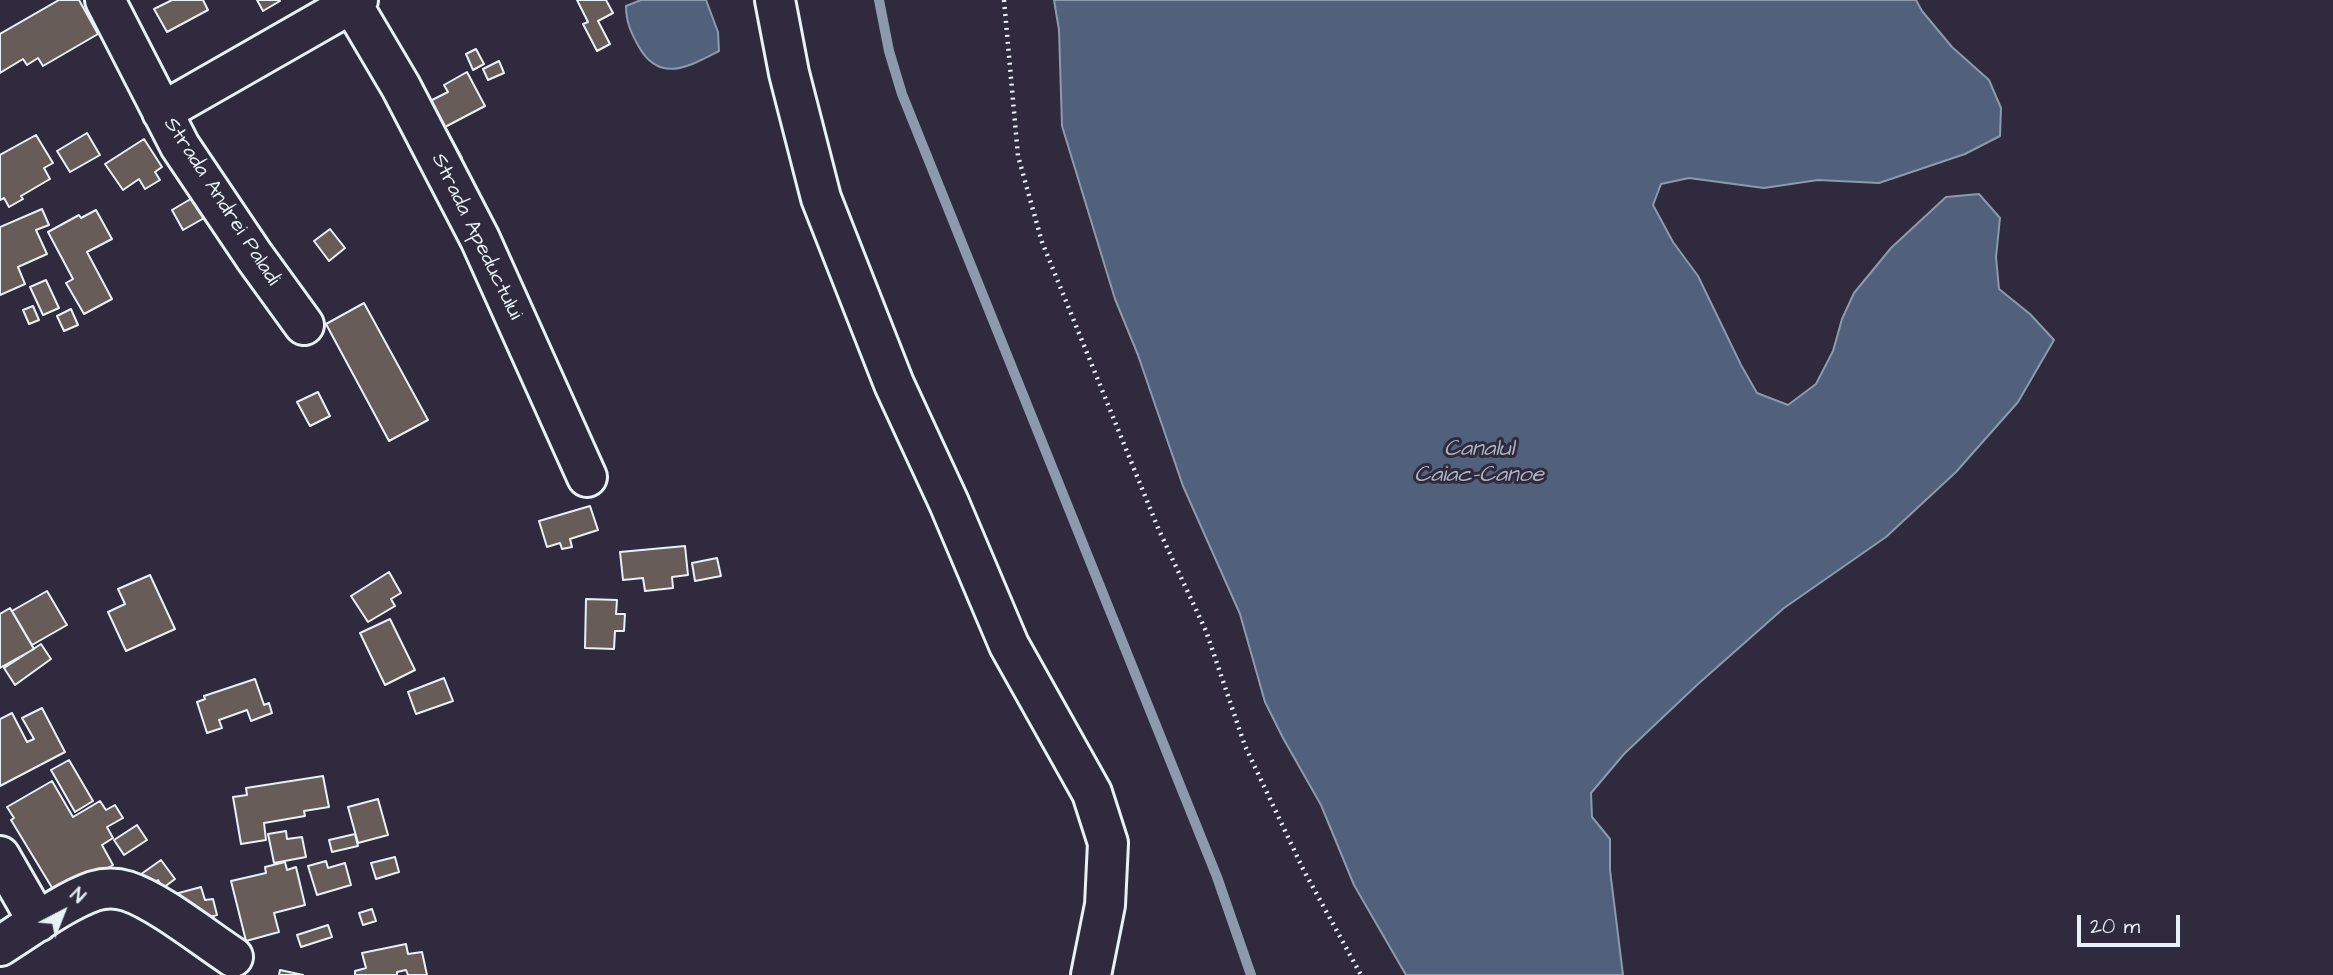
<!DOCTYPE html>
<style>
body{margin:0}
#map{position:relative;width:2333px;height:975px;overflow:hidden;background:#2f2a3d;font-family:"Architects Daughter",sans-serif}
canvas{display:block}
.north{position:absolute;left:28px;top:877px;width:70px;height:70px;-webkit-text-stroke:5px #2f2a3d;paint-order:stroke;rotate:42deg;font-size:19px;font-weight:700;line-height:28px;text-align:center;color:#e8f1f8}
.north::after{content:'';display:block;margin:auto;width:24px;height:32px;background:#e8f1f8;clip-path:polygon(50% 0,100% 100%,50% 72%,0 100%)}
.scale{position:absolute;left:2077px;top:915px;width:103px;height:32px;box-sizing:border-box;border:4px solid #e8f1f8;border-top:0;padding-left:9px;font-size:21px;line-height:24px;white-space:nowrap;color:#e8f1f8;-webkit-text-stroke:5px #2f2a3d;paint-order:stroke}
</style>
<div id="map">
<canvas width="2333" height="975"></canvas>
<div class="north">N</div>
<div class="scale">20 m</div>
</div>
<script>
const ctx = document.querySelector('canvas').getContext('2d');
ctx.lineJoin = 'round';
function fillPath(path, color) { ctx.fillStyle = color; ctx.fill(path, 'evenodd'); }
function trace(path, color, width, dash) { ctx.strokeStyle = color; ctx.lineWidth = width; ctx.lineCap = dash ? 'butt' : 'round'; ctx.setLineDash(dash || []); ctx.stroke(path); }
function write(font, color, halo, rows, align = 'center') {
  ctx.font = font + ' "Architects Daughter",sans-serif'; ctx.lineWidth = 6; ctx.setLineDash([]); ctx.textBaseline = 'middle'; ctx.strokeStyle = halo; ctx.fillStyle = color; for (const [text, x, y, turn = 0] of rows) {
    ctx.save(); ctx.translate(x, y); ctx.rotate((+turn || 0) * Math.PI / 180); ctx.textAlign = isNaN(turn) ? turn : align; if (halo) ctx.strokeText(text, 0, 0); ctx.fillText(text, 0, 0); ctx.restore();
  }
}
const water = new Path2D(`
 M641 0H706L718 32 719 51C690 66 660 84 639 47 631 33 626 22 626 6Z
 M1054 0H1916L1922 11 1952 47 1989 80 2001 108 2000 136 1965 154 1879 183 1818 180 1764 188 1689 178 1661 184 1653 205 1673 242 1698 276 1741 365 1757 393 1788 405 1816 384 1833 351 1842 319 1854 293 1891 248 1946 197 1979 194 2000 218 1996 257 1999 289 2030 314 2054 340 2018 402 1956 472 1886 537 1784 608 1698 684 1624 754 1591 793 1592 817 1610 839V870L1623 975H1406L1354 885 1321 805 1283 738 1265 702 1240 614 1183 486 1138 355 1115 299 1062 126 1059 30Z`);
fillPath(water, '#51607b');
trace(water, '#8d9aad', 2);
trace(new Path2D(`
 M879 0 889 51 902 94 1217 877 1251 975`), '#8d9aad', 10);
const building = new Path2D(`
 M59 0H79L98 34 43 66 38 58 27 65 23 59 0 73V34Z
 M172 0H203L208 10 167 32 154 9Z
 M257 0H279L280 1 263 11Z
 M577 0H606L613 13 598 21 610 44 597 51 583 24 588 22Z
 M476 49 484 64 473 70 466 54Z
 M499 61 504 73 488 80 483 69Z
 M467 72 485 106 445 127 462 158 443 168 412 110 448 92 444 85Z
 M87 133 100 155 70 172 57 151Z
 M36 135 53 163 44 168 50 179 21 196 23 199 9 207 4 198 0 200V155Z
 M144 139 162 167 155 172 160 180 145 189 139 179 123 190 105 164Z
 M194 197 206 217 183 230 172 210Z
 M42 209 49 225 36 230 47 254 18 267 25 284 0 295V227Z
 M96 210 112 239 87 252 112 299 84 314 66 283 73 279 48 232 79 215 81 218Z
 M330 229 345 248 329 261 314 241Z
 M46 280 59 308 43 315 30 287Z
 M364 303 428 420 389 441 326 324Z
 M33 306 39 320 29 324 23 310Z
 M71 309 78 325 64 331 57 316Z
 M318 392 330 416 310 426 297 402Z
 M590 506 598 530 570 539 572 547 562 549 560 543 547 547 539 521Z
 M685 546 688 575 672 577 673 588 645 591 643 578 623 580 620 552Z
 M717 558 721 576 695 581 692 563Z
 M389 572 401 593 391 599 395 606 368 622 351 596Z
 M150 575 175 629 126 651 108 612 125 604 118 589Z
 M47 591 67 625 32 645 12 611Z
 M586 599 617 600 616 614H625L624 631H615L614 649 585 648Z
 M10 608 34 649 0 668V614Z
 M390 619 415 670 385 685 360 633Z
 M41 644 51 659 15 685 4 668Z
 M444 678 453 701 416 714 408 692Z
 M255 679 264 705 269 703 272 713 251 721 247 710 219 720 222 728 207 733 197 702 205 699 204 696Z
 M42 708 65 752 0 786V719L12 713 27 742 34 739 22 718Z
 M69 760 93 801 75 812 51 770Z
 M323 776 329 807 304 811 305 816 264 823 266 840 241 844 233 797 247 795 246 788Z
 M52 781 73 817 100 801 106 810 115 805 123 818 107 827 113 838 102 845 113 865 73 888 54 891 11 820 14 818 7 807Z
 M378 799 388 835 358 843 348 807Z
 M137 825 147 840 124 855 114 840Z
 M286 831 287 839 302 837 306 857 274 863 268 834Z
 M355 834 358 846 332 852 329 840Z
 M395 857 399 872 376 879 371 863Z
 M161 860 175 879 163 888 158 880 146 888 137 877Z
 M326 861 328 868 345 863 351 885 317 895 308 866Z
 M285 862 287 870 296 867 305 905 274 913 279 932 246 941 231 881 266 873 265 867Z
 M201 887 205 900 213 899 217 915 189 923 175 894Z
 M372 909 376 921 363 925 359 913Z
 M328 925 332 937 301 947 297 935Z
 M406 944 408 954 422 952 427 975H408L406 970 397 972V975H355V971L366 968 362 953Z
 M280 970 303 975H279Z`);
fillPath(building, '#685c58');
trace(building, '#e8f1f8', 2);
const minor = new Path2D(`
 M105 0 180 146 254 256 304 325
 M775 0 789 73 821 198 894 384 949 503 1009 645 1092 793 1108 843 1105 905 1091 975
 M352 4 401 87 480 239 587 477
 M162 112 358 0
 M0 856 38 922
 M0 946C29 928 63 902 94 891 104 888 117 888 127 891 158 901 204 938 233 957`);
trace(minor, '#e8f1f8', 44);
trace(new Path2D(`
 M1004 0 1018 156 1042 242 1158 528 1206 631 1245 746 1303 869 1361 975`), '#e8f1f8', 4.5, [2, 5]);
trace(minor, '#2f2a3d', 38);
write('21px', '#e8f1f8', '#2f2a3d', [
 ["Strada Andrei Paladi",221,202,57],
 ["Strada Apeductului",476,237,64]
]);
write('italic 23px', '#acb7c6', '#2f2a3d', [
 ["Canalul",1479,450],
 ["Caiac-Canoe",1479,476]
]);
</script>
